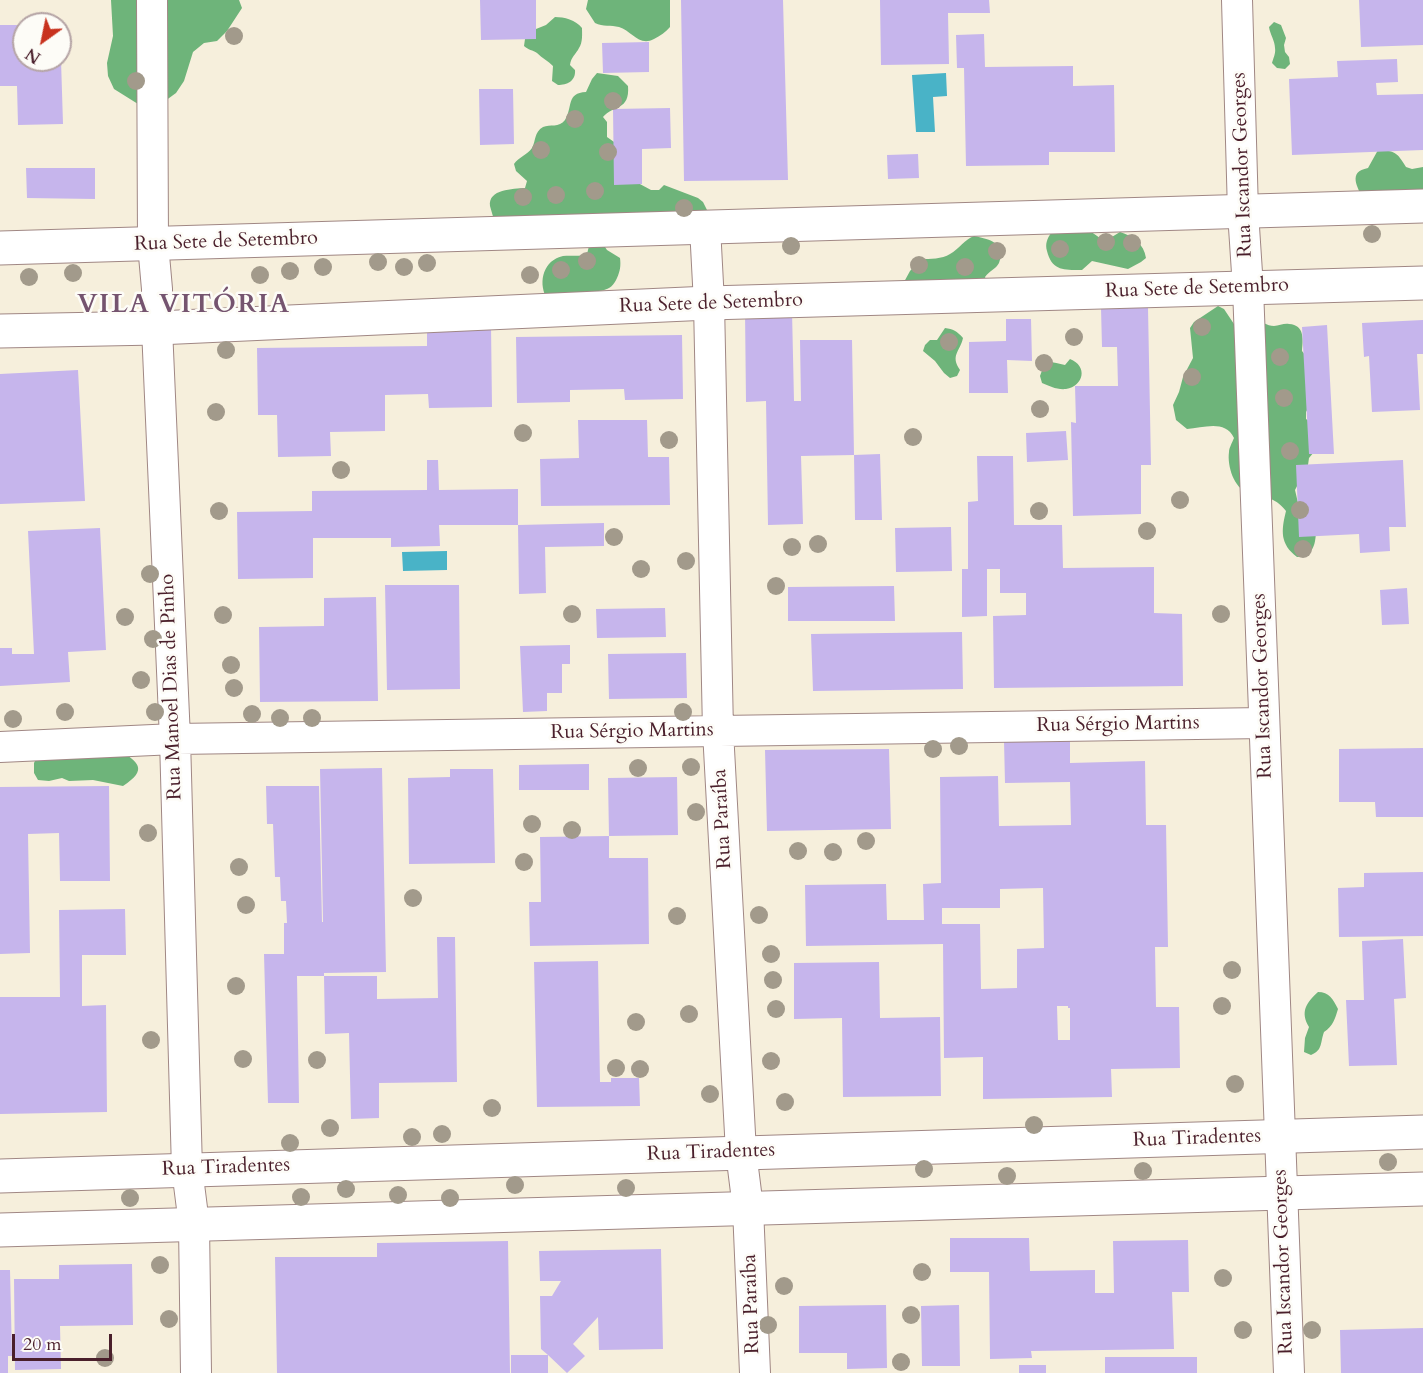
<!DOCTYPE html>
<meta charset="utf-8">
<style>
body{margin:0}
#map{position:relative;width:1423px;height:1373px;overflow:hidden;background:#f6efdc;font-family:Cardo,serif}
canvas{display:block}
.north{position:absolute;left:12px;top:12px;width:60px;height:60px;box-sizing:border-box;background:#fdfcf7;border:2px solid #b5a4a5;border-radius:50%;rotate:213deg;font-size:16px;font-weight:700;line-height:24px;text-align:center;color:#4a1f2b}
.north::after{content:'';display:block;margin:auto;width:21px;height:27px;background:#c8321e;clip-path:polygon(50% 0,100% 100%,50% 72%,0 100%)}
.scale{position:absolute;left:12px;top:1334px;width:100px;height:27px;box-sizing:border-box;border:3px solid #4a1f2b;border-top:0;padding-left:8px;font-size:18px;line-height:21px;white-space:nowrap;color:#4a1f2b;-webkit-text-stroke:4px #fdfcf7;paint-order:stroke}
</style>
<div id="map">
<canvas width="1423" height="1373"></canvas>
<div class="north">N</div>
<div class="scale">20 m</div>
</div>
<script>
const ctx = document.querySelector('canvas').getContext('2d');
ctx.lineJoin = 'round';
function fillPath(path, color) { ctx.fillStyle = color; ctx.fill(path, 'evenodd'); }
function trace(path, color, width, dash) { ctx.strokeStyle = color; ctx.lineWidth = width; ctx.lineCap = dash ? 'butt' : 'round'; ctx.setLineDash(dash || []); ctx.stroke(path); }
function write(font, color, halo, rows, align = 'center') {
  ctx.font = font + ' Cardo,serif'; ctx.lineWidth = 5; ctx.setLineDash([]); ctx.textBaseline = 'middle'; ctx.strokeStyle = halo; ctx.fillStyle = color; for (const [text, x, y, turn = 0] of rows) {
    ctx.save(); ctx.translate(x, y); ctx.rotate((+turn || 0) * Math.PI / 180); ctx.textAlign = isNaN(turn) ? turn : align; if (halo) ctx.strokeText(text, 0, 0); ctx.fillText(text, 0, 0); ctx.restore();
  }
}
fillPath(new Path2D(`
 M111 0H239L242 8 227 31 217 41 204 43 193 52 184 81 176 93 165 101 138 104 114 89 108 76 107 63 113 36Z
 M588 0H670V27C666 32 660 36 654 39 639 47 632 31 619 27 611 25 603 27 595 23L586 9Z
 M555 17C564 17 576 20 582 28 582 34 583 42 579 48 576 54 571 57 570 65L575 70C576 81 567 85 558 85L552 81 553 66C548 61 542 58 537 53 533 50 528 50 524 46L525 39 536 29 546 25Z
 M1274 22 1281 25 1286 38 1284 45 1285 52 1289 57 1290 64 1285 69 1277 68 1272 63C1273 59 1276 53 1275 48 1275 41 1270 34 1269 27Z
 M597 73 618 76 628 86C630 111 613 105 603 117L607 122V137L624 149 638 183 651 190H659L664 185 698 198 703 202 713 222 693 245 679 243 603 244 607 250 620 258C621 266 620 271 617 278 611 293 598 291 583 292L573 302 546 297C538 281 544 260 563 256 572 255 579 257 587 254L589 246 494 220C493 216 491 210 490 206 488 189 513 189 525 188L527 181 516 171 514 164C519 157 527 155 532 148 536 141 534 132 543 127 550 124 559 128 565 120 573 107 566 93 586 92L592 79Z
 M1378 150C1395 151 1397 152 1406 167L1412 169 1423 167V201L1363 200C1358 187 1347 172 1368 168Z
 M1087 229 1100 238 1107 240 1120 232C1133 236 1144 244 1146 258L1141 262 1128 269 1092 261 1082 270C1064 270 1052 271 1047 251 1045 244 1047 239 1051 233Z
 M974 236C989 239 1007 243 999 263 996 269 989 271 985 277L986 280 904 282 910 271 921 259C930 259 942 259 950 254 959 249 965 239 974 236Z
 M1218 306 1224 309 1236 327 1255 319C1261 321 1267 326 1274 326 1279 326 1284 323 1289 324 1305 325 1303 340 1302 351L1306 356 1313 400 1306 412V419L1312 423 1314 452 1309 458 1308 465 1295 490 1298 503 1316 525C1316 540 1316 556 1297 557 1280 544 1281 531 1286 511 1274 495 1263 499 1248 493 1234 488 1227 466 1229 452 1229 448 1232 443 1234 438 1225 419 1203 428 1187 429L1176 420 1173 405 1179 392 1183 377 1193 358 1190 328 1194 322Z
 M945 328C953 329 957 331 963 338 960 352 950 355 960 370L957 376 950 378 944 373 935 361 923 351 925 345 930 340H937Z
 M1070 359C1088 366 1084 386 1066 389 1057 390 1049 386 1042 383L1040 376 1045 362C1052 361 1058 364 1065 365Z
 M118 749C138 762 149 769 123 786L93 780 69 781 62 778 49 781 38 780 34 773V763L36 759Z
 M1318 992C1329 992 1333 999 1338 1009 1335 1019 1333 1026 1324 1032 1320 1043 1323 1050 1311 1055L1304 1052 1305 1038 1309 1027C1300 1012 1306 1003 1318 992Z`), '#6eb47a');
fillPath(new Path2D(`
 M946 73 947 96 933 97 935 132H916L912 75Z
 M447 551V570L403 571 402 552Z`), '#49b3c7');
fillPath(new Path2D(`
 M480 0H536V39L481 40Z
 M681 0H783L788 180 684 181Z
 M880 0H989L990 13H948L949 64 881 65Z
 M1359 0H1423V45L1361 47Z
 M0 25H24V60H61L63 124 18 125 17 86H0Z
 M984 34 985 67 1073 66V86L1114 85 1115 152H1049V165L966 166 964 68H957L956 35Z
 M649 42V72L603 73 602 43Z
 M1397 59 1398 82 1376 83 1377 95 1423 94V150L1292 155 1289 79 1338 77 1337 61Z
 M479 89H513L514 144 480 145Z
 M670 108 671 148 642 149V184L614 185 613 109Z
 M918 154 919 178 888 179 887 155Z
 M26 168H95V199L27 198Z
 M1101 308H1148L1151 465H1141V514L1073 516 1071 422 1076 423 1075 386H1118L1117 347H1102Z
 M745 311H792L794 401H801L800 340H852L854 455 880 454 882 520H855L854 455 801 456 803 524 768 525 766 401 746 402Z
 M1006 319H1031L1032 361 1007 360 1008 393H969V342L1006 341Z
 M1423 320V354H1417L1420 410 1372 412 1369 356 1364 357 1362 323Z
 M491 325 492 407 429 408 428 394 385 395V431L330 432 331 456 278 457 277 415H258L257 348 427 346V326Z
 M1327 325 1334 454H1309L1302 327Z
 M682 335 683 399 625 400 624 389 570 390V402L517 403 516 337Z
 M78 370 85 501 0 504V374Z
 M578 420H647L648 457H669L670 505 541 506 540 459 579 458Z
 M1066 431 1068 460 1027 462 1026 433Z
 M977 456H1013L1014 525H1062L1063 568 1154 567V613L1182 614 1183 686 994 688 993 616 1026 615V593H1000V569H987V616L962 617V569H968V502L978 501Z
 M427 460H438L439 490 518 489V525H439L440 546 391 547V538H313V578L238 579 237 512 312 511V491L427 490Z
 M1403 460 1406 527H1389L1390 551 1360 553 1359 534 1299 537 1296 465Z
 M604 523V546L545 547 546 593 519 594 518 525Z
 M951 527 952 571 896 572 895 528Z
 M100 528 106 650 68 652 70 682 0 686V648H12V654H34L28 531Z
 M385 585H459L460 689 387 690Z
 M894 586 895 621H788V587Z
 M1407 588 1409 624 1382 625 1380 590Z
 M376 597 378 701 260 702 259 627 324 626V598Z
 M665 608 666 637 597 638 596 609Z
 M962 632 963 689 813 691 811 634Z
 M570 645V664H562V693H547V711L523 712 520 646Z
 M686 653 687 698 609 699 608 654Z
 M1070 740V763L1145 761 1146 825H1166L1168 947H1155L1156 1007H1179L1180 1068 1111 1069 1112 1097 983 1099V1057L944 1058 943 944 806 946 805 885 886 884 887 920H924L923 884 941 883 940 777 998 776 999 826 1071 825 1070 782 1005 783 1004 741ZM1043 888 1044 948 1017 949V988L981 989 980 924H942V908H1000V889ZM1057 1006H1068V1008H1070V1040H1058Z
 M1423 748V817H1376L1375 802H1339V749Z
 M889 749 891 829 767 831 765 750Z
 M589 764V790H519V765Z
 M382 768 386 972 324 973V976H377V999L438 998 437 937H455L457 1082 379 1083V1118L351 1119 349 1033 325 1034 324 976H297L299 1103H268L264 954H284V923H287L286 901H281L280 877H275L273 824H267L266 786H319L322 922H323L320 769Z
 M450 769H493L495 863 409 864 408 778 450 777Z
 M677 777 678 835 609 836V858H648L649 944 530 946 529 902H541L540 837 609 836 608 778Z
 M109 786 110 881H60L59 833 28 834 30 953 0 954V787Z
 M1423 872V936L1339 937 1338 888 1364 887V873Z
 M125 909 126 955H82V1006L106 1005 107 1112 0 1114V997H60L59 910Z
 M1403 939 1406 998 1394 999 1397 1065 1349 1066 1346 1000H1364L1362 941Z
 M598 961 600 1082H611V1078H639L640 1106 537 1107 534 962Z
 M879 962 880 1018 940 1017 941 1096 843 1097 842 1018 794 1019V963Z
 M950 1238H1029L1030 1271 1095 1270V1293H1114L1113 1241 1188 1240 1189 1292H1172L1174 1349 1031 1351 1032 1358 990 1359 989 1272H950Z
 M508 1241 510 1373H277L275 1257H377V1243Z
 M661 1249 663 1349 599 1350 598 1317 573 1344 585 1356 567 1373 548 1355V1373H511V1355H548L541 1349 540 1296H552L561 1281H540L539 1251Z
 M132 1264 133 1325 60 1326 61 1369 15 1370 14 1279H59V1265Z
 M0 1270H10L12 1356H8V1373H0Z
 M886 1305 887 1368 847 1369V1353H799V1306Z
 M959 1305 960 1366H922L921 1306Z
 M1423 1328V1373H1341L1340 1330Z
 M1105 1357H1197V1373H1105Z
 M1019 1365H1046V1373H1019Z`), '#c6b5ec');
const street = new Path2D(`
 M152 0 153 244 157 289V328L175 739 187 1169 194 1224 196 1373
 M1237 0 1243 212 1248 288 1289 1373
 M705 227 709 303 718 731 741 1152 748 1208 755 1373
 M0 747 175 739 1264 723`);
const secondary = new Path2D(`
 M0 248 1423 206
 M0 331 157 328 709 303 1423 283
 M0 1176 1423 1132
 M0 1230 1423 1189`);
trace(street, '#a08784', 32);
trace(secondary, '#a08784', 35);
trace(street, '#fff', 30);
trace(secondary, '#fff', 33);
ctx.fillStyle = '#a29a8b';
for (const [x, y] of [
 [234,36],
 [136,81],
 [613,101],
 [575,119],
 [541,150],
 [608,152],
 [595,191],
 [556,195],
 [523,197],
 [684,208],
 [1372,234],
 [1106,242],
 [1132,243],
 [791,246],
 [1060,249],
 [997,251],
 [587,261],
 [378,262],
 [427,263],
 [919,265],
 [323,267],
 [404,267],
 [965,267],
 [561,270],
 [290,271],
 [73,273],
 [260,275],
 [530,275],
 [29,277],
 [1202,327],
 [1074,337],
 [949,342],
 [226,350],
 [1280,357],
 [1044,363],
 [1192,377],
 [1284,398],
 [1040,409],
 [216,412],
 [523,433],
 [913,437],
 [669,440],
 [1290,451],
 [341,470],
 [1180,500],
 [1300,510],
 [219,511],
 [1039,511],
 [1147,531],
 [614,537],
 [818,544],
 [792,547],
 [1303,549],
 [686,561],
 [641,569],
 [150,574],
 [776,586],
 [572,614],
 [1221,614],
 [223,615],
 [125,617],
 [153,639],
 [231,665],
 [141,680],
 [234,688],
 [65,712],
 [155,712],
 [683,712],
 [252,714],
 [280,718],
 [312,718],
 [13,719],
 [959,746],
 [933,749],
 [691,767],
 [638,768],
 [696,812],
 [532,824],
 [572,830],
 [148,833],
 [866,841],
 [798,851],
 [833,852],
 [524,862],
 [239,867],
 [413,898],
 [246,905],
 [759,915],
 [677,916],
 [771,954],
 [1232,970],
 [773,980],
 [236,986],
 [1222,1006],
 [776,1009],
 [689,1014],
 [636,1022],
 [151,1040],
 [243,1059],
 [317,1060],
 [771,1061],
 [616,1068],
 [640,1069],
 [1235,1084],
 [710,1094],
 [785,1102],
 [492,1108],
 [1034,1125],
 [330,1128],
 [442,1134],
 [412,1137],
 [290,1143],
 [1388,1162],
 [924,1169],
 [1143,1171],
 [1007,1176],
 [515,1185],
 [626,1188],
 [346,1189],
 [398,1195],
 [301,1197],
 [130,1198],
 [450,1198],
 [160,1265],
 [922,1272],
 [1223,1278],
 [784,1286],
 [911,1315],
 [169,1319],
 [768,1325],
 [1243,1330],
 [1312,1330],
 [105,1358],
 [901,1362]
]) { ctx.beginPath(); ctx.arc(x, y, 9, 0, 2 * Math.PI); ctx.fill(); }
write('20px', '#4a1f2b', '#fdfcf7', [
 ["Rua Iscandor Georges",1243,165,-92],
 ["Rua Sete de Setembro",226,242,-2],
 ["Rua Sete de Setembro",1197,289,-2],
 ["Rua Sete de Setembro",711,304,-2],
 ["Rua Iscandor Georges",1263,686,-92],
 ["Rua Manoel Dias de Pinho",172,687,-92],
 ["Rua Sérgio Martins",1118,725,-1],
 ["Rua Sérgio Martins",632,732,-1],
 ["Rua Paraíba",723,819,-93],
 ["Rua Tiradentes",1197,1139,-2],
 ["Rua Tiradentes",711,1153,-2],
 ["Rua Tiradentes",226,1168,-2],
 ["Rua Iscandor Georges",1284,1262,-92],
 ["Rua Paraíba",752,1304,-92]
]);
ctx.letterSpacing = '1.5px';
write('bold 26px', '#75546f', '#fdfcf7', [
 ["VILA VITÓRIA",184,306]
]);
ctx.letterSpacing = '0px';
</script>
